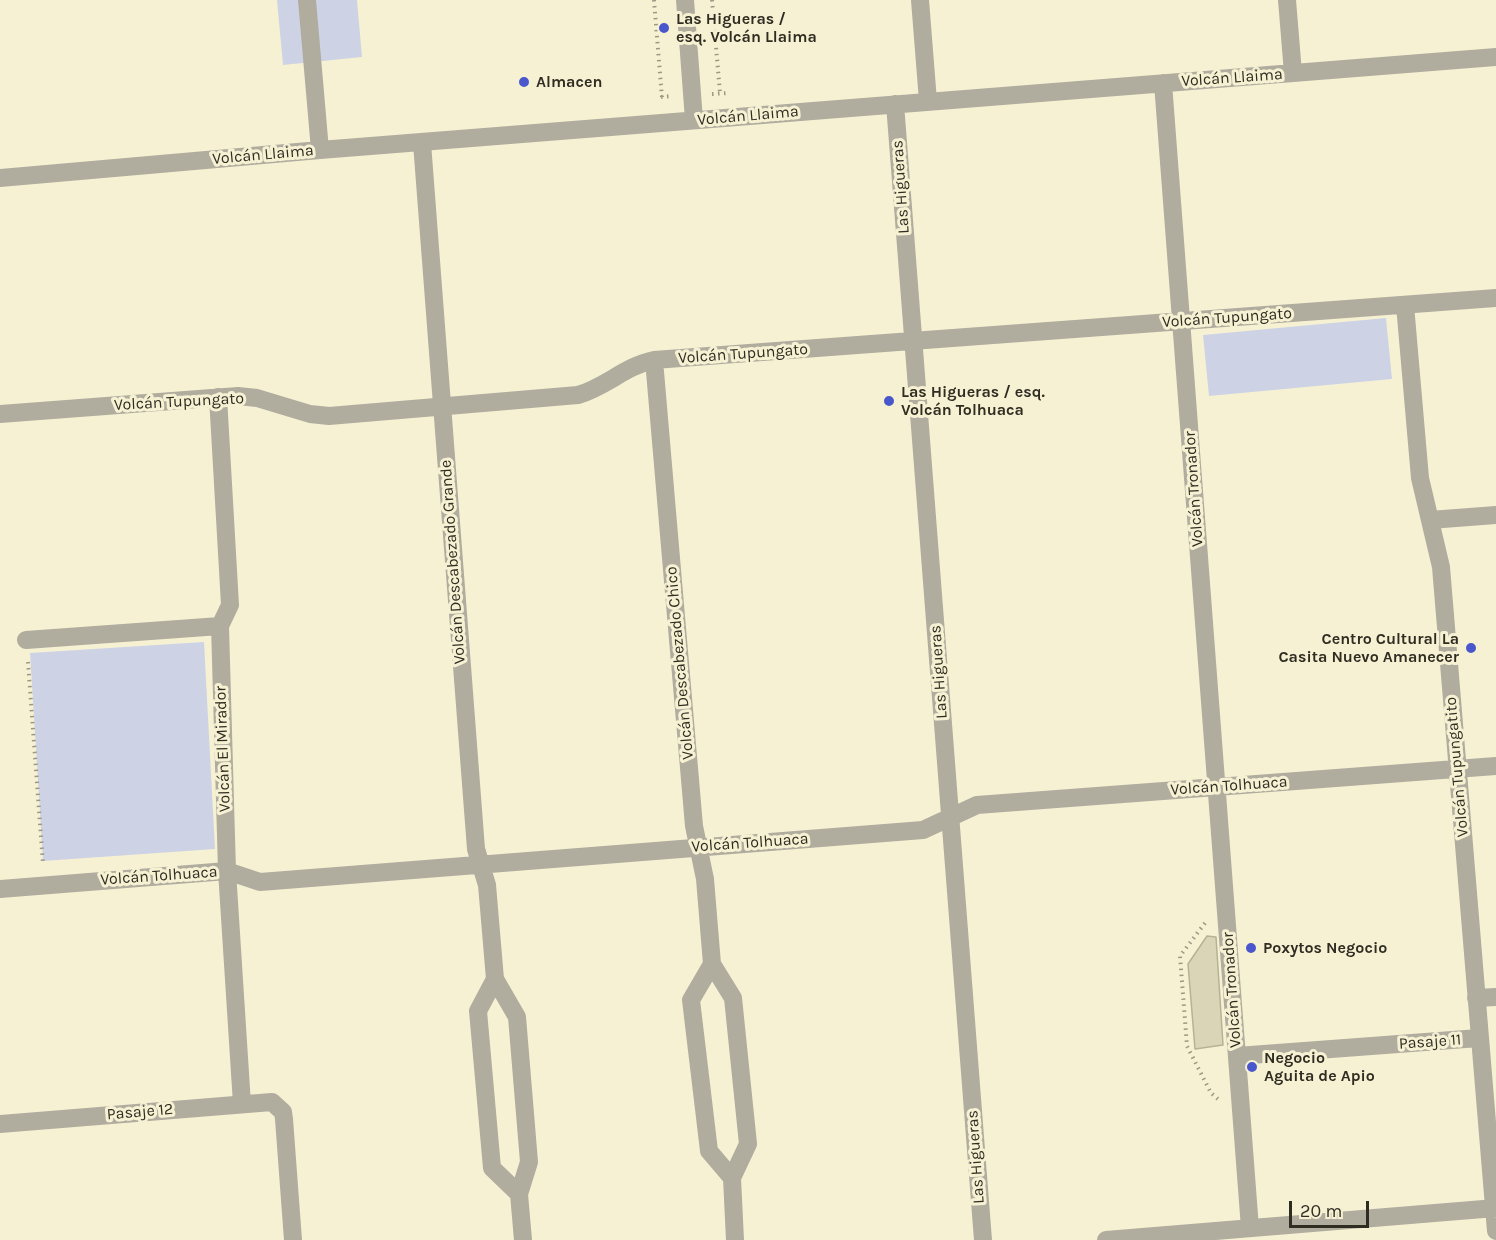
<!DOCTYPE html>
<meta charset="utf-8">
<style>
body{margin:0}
#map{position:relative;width:1496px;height:1240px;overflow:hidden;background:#f7f1d4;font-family:Karla,sans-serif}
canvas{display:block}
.scale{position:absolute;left:1289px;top:1201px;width:80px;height:27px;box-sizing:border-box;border:3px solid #2f2d22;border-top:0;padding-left:8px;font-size:18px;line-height:21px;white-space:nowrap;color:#2f2d22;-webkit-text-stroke:4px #f7f1d4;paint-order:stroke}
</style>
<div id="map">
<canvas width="1496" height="1240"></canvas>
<div class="scale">20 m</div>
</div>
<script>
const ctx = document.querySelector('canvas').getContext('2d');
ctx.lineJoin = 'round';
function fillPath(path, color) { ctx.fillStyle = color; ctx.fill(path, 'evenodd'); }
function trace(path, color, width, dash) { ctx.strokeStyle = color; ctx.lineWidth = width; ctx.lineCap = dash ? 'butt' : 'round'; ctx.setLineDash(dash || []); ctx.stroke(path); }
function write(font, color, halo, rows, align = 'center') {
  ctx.font = font + ' Karla,sans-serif'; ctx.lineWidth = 6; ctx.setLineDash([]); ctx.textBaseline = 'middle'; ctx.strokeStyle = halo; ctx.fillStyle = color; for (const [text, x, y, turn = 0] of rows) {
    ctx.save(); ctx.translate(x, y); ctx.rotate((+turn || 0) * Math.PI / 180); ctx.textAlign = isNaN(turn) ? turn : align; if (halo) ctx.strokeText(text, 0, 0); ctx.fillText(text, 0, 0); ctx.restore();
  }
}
fillPath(new Path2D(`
 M277 0H357L362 57 283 65Z
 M1386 318 1392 379 1209 396 1203 335Z
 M204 642 215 849 43 861 30 653Z`), '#cdd3e5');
const building = new Path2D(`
 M1207 936 1216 937 1223 1045 1195 1049 1188 964Z`);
fillPath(building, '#dbd5b8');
trace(building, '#b7b296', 1.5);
trace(new Path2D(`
 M654 0 662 98
 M712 0 720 93
 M712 94 728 93
 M661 97 671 96
 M28 662 43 864
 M1205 923 1180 956 1187 1046 1211 1093 1218 1099`), '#9c9883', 4, [1.5, 4.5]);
trace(new Path2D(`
 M307 0 320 150
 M685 0 694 120
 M920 0 928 101
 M1287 0 1293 73
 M1163 83 1250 1228
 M895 104 983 1240
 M422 143 476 849 487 885 495 979 478 1011 492 1168 519 1194 523 1240
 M0 178 320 150 1496 57
 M1405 305 1420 478 1441 567 1496 1231
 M654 360 694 826 705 879 712 964 733 998 748 1144 732 1178
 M218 397 230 605 220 626 227 871 242 1104
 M0 414 238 396 257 398 310 414 329 416 578 395C606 387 625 366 654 360L1496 298
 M1430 520 1496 515
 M26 640 220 626
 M0 889 227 871 260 882 923 830 977 805 1496 766
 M712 964 691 1000 709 1151 732 1178 735 1240
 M495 979 517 1017 529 1162 519 1194
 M1476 998 1496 997
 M1237 1056 1479 1038
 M0 1124 272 1102 283 1112 284 1119 293 1240
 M1106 1240 1496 1208`), '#b0ad9f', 18);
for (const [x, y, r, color] of [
 [664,28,6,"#4a57cc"],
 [524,82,6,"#4a57cc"],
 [889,401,6,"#4a57cc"],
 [1471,648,6,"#4a57cc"],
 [1251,948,6,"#4a57cc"],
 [1252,1067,6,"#4a57cc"]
]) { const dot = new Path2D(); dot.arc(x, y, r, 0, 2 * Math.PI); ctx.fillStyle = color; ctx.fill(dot); trace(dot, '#f7f1d4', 2); }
write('bold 16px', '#2f2d22', '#f7f1d4', [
 ["Las Higueras /",676,19],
 ["esq. Volcán Llaima",676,37],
 ["Almacen",536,82],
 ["Las Higueras / esq.",901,392],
 ["Volcán Tolhuaca",901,410],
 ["Centro Cultural La",1459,639,"right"],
 ["Casita Nuevo Amanecer",1459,657,"right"],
 ["Poxytos Negocio",1263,948],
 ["Negocio",1264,1058],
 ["Aguita de Apio",1264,1076]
], 'left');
write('16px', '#2f2d22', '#f7f1d4', [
 ["Volcán Llaima",1232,78,-4],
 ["Volcán Llaima",748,116,-5],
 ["Volcán Llaima",263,155,-5],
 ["Las Higueras",901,187,-94],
 ["Volcán Tupungato",1227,318,-4],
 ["Volcán Tupungato",743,354,-4],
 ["Volcán Tupungato",179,402,-3],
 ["Volcán Tronador",1194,489,-94],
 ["Volcán Descabezado Grande",453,562,-94],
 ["Volcán Descabezado Chico",680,663,-95],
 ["Las Higueras",939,672,-94],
 ["Volcán El Mirador",223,749,-92],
 ["Volcán Tupungatito",1457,767,-95],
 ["Volcán Tolhuaca",1229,786,-4],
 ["Volcán Tolhuaca",750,843,-4],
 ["Volcán Tolhuaca",159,876,-4],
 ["Volcán Tronador",1232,990,-94],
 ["Pasaje 11",1430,1042,-4],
 ["Pasaje 12",140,1112,-5],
 ["Las Higueras",976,1157,-94]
]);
</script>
